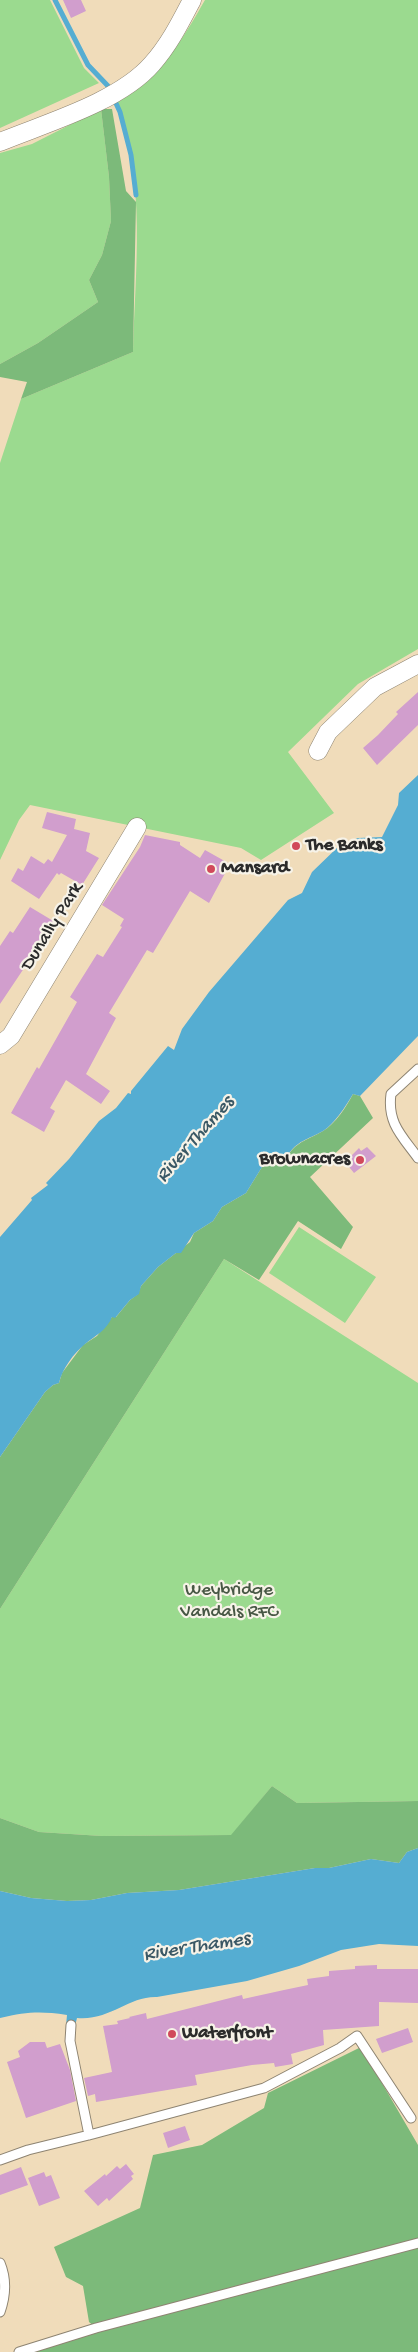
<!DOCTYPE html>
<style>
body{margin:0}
canvas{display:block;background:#f0dcba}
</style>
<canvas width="418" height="2352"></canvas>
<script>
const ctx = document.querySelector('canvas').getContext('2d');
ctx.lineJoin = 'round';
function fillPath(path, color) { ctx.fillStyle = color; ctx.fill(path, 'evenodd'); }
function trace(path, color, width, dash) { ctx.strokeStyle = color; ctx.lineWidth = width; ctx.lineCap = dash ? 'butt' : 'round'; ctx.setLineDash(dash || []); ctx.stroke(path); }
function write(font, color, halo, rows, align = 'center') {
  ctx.font = font + ' "Gochi Hand",sans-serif'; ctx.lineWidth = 4.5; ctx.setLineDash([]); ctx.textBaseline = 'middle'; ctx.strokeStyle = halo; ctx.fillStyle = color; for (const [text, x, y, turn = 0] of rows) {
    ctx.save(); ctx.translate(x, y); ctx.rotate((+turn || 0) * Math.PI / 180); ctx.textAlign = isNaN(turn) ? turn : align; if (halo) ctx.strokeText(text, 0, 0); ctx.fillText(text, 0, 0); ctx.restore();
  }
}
fillPath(new Path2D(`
 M0 0H50L84 68 99 83 0 128Z
 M205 0H418V649L358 684 288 752 334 813 261 860 241 848 30 805 19 820 0 860V463L21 399 133 352C135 271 147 180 116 103 160 76 180 44 205 0Z
 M101 109 109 177 111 221 102 255 89 280 98 302 38 343 0 364V153L32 144Z
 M299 1227 376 1277 345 1323 269 1273Z
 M224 1259 418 1383V1801L297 1803 272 1786 232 1835 102 1836 39 1832 0 1818V1609Z`), '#9bda8f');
fillPath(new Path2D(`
 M101 109H112L126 191 136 202 133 352 21 399 27 382 0 377V364L38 343 98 302 89 280 102 255 111 221 109 177Z
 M353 1094 360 1096 373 1118 310 1177 353 1227 341 1249 298 1221 259 1280 224 1259 0 1609V1457L45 1392 53 1385 59 1383 62 1373 83 1345 97 1336 112 1317H116L130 1300 138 1294 141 1286 158 1267 190 1242 194 1233 213 1221 222 1207 246 1193 270 1154 287 1156C299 1140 308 1140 323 1131 335 1124 347 1106 353 1094Z
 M272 1786 297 1803 418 1801V1848L407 1852 399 1863 371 1859 329 1868H315L179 1890 127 1893 91 1900 67 1901 31 1898 0 1891V1818L39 1832 102 1836 231 1835Z
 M361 2047 418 2145V2352H20L96 2328 89 2322 83 2286 66 2277 54 2247 140 2208 153 2155 202 2145 264 2108 268 2093Z`), '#7cba7a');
fillPath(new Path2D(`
 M418 775V1036L360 1096 353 1094C346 1106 334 1124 323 1131 307 1140 298 1140 287 1156L270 1154 246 1193 222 1207 213 1221 194 1233 181 1253H176L158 1267 141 1286 139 1294 130 1300 115 1318 112 1317C107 1330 95 1336 85 1344 74 1353 62 1369 59 1383L53 1385 45 1392 0 1457V1237L32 1200 31 1198 48 1185 46 1183 69 1159 99 1121 116 1108 128 1093 131 1094V1091L168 1046 174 1050 182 1029 209 992 288 900 302 893 312 872 340 845 358 838 382 837 398 805 399 793Z
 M418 1848V1946L379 1944 341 1950 299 1966 247 1981 157 1997C128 1996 110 2021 77 2018L75 2026H66L67 2015C39 2011 27 2012 0 2018V1891L31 1898 67 1901 91 1900 127 1893 179 1890 315 1868H329L371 1859 399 1863 407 1852Z`), '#55add2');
trace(new Path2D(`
 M55 0 88 65 108 86 120 112 131 155 136 195`), '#55add2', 5);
fillPath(new Path2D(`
 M63 0H81L86 11 71 18Z
 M418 692V725L377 765 363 748 378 735 398 714 396 712Z
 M47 812 76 819 74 829 90 833 86 851 99 858 82 885 61 873 59 875 57 873 39 899 11 881 18 868 23 871 31 856 44 864 48 859 52 862 67 835 42 828Z
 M145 835 180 842V845L200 858 205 850 230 864 209 903 190 891 153 953 147 950 109 1013 116 1018 86 1074 110 1091 101 1104 66 1080 50 1108 55 1111 44 1132 11 1113 37 1067 39 1069 77 1002 70 997 97 954 103 957 122 927 120 926 124 919 102 905 140 847Z
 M30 907 55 922 0 1004V946L10 931 13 933Z
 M367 1147 376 1156 354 1173 345 1162 359 1148 361 1151Z
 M377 1965V1969H418V2003L379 2002V2026L323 2030 324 2045 291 2054 293 2064 275 2067 274 2063 252 2065 195 2075 197 2085 96 2102 95 2094 88 2096 84 2078 112 2072 103 2026 118 2024 117 2021 130 2018 129 2017 146 2013 147 2019 242 1995 243 1999 284 1990 308 1985 307 1979 329 1976V1971L355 1969V1966Z
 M408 2028 413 2042 382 2053 376 2039Z
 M30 2042H45L47 2048 60 2044 70 2070 76 2101 26 2118 7 2062 20 2057 18 2051Z
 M185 2126 190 2140 168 2148 163 2133Z
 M126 2164 134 2174 131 2176 133 2179 109 2201 107 2198 98 2206 84 2191 105 2174 106 2176 117 2166 120 2169Z
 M21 2167 28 2185 0 2195V2175Z
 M44 2172 46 2177 51 2175 60 2198 39 2206 28 2178Z`), '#d19ecd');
const service = new Path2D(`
 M418 1069 391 1094C387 1123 402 1136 418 1158
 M71 2025 70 2041 89 2135
 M0 2160 28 2150 93 2134 264 2088 340 2048 357 2036 411 2118
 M0 2263C7 2280 6 2295 0 2312
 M19 2352 96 2328 418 2243`);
const minor = new Path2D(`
 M0 142C46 123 119 102 152 64 169 45 180 23 192 0
 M318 751 328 732 375 687 418 664
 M0 1045 11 1036 137 827`);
trace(service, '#8e8472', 11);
trace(minor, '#8e8472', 19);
trace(service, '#fff', 9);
trace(minor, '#fff', 18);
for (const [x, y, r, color] of [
 [296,846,5,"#d1495b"],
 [211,869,5,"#d1495b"],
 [360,1160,5,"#d1495b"],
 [172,2034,5,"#d1495b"]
]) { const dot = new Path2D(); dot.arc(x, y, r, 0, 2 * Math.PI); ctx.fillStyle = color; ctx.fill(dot); trace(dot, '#f7f3e8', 2); }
write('bold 19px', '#2b2b2b', '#f7f3e8', [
 ["The Banks",306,846],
 ["Mansard",221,869],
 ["Brownacres",350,1160,"right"],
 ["Waterfront",182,2034]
], 'left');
write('19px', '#2b2b2b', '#f7f3e8', [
 ["Dunally Park",53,927,-58]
]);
write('19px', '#475744', '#f7f3e8', [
 ["Weybridge",229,1591],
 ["Vandals RFC",229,1613]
]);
write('italic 20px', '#3a5865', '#f7f3e8', [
 ["River Thames",196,1140,-49],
 ["River Thames",197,1948,-9]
]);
</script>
